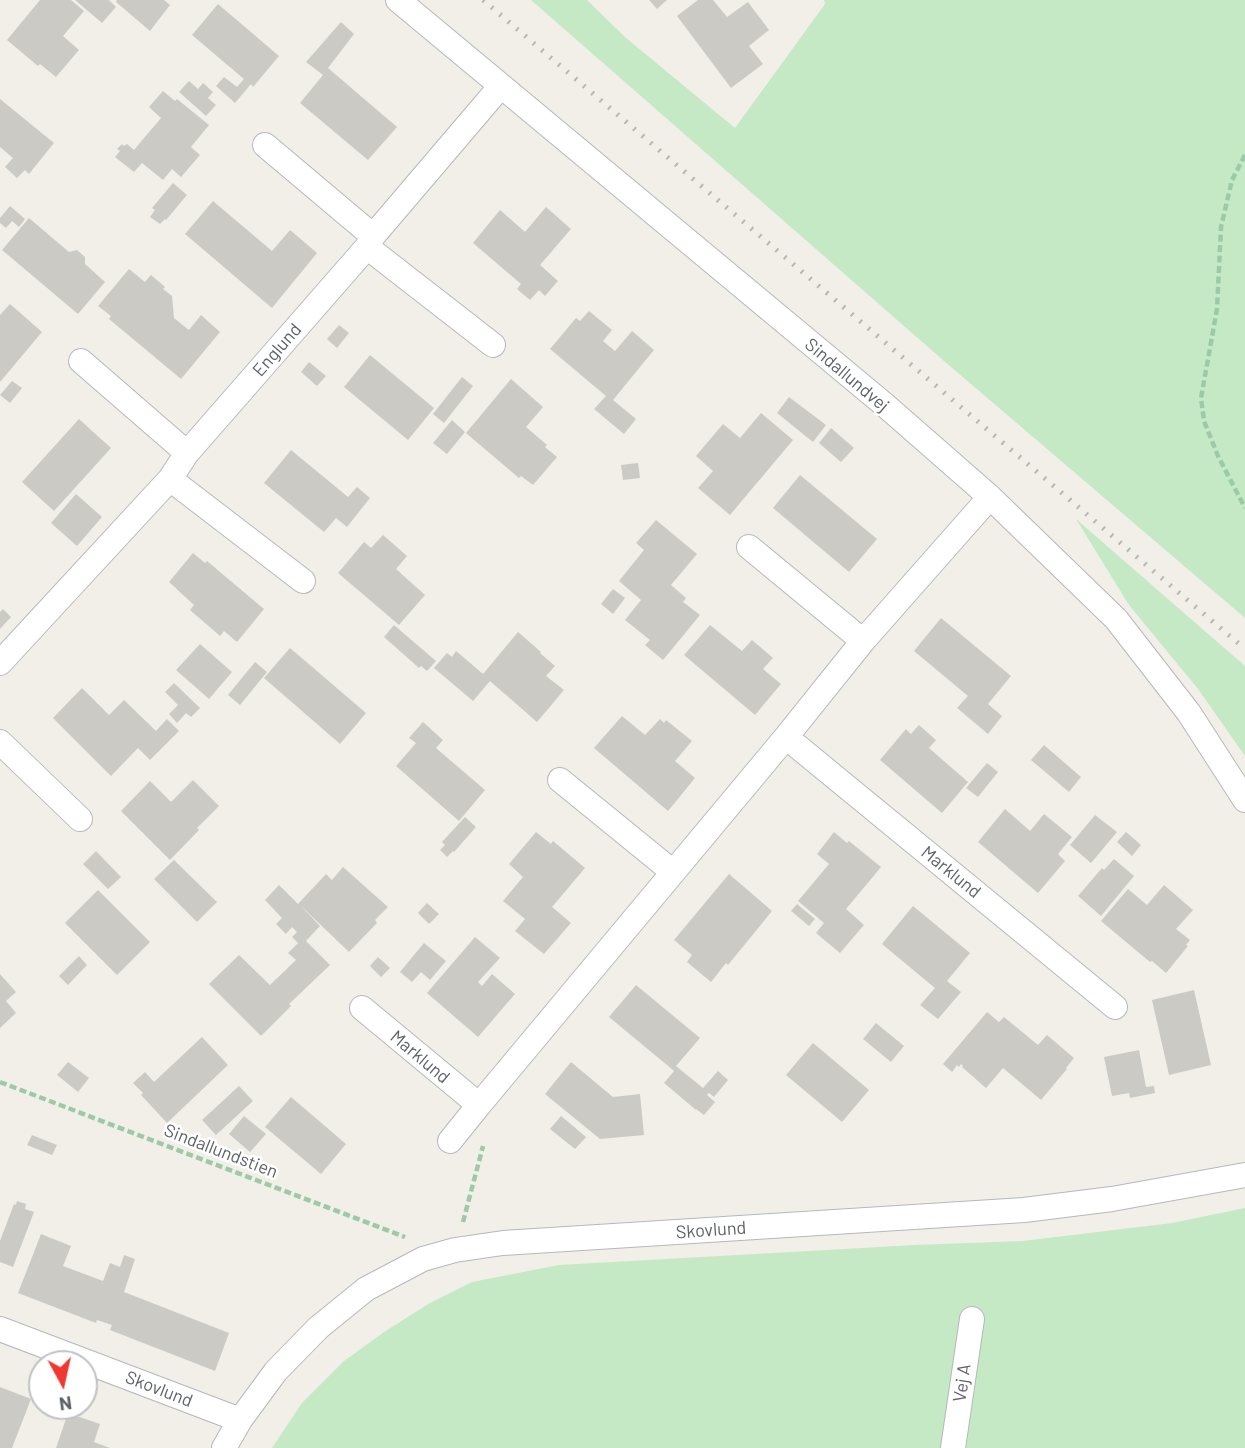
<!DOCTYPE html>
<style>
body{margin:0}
#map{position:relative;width:1245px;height:1448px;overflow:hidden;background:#f1efe8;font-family:Barlow,sans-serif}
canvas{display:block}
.north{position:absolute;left:28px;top:1350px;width:70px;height:70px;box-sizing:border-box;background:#fff;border:2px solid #bfc1c3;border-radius:50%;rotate:172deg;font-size:19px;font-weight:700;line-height:28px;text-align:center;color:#5f6368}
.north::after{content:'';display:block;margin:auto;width:24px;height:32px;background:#ef3930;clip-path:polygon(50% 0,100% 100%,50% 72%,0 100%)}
</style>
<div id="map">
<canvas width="1245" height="1448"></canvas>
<div class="north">N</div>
</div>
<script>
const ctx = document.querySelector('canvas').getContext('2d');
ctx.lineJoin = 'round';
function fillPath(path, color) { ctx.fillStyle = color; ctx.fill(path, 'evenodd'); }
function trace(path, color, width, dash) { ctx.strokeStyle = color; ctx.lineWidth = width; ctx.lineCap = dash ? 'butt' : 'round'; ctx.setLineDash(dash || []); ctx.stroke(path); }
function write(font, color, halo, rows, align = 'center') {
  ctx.font = font + ' Barlow,sans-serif'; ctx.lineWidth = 5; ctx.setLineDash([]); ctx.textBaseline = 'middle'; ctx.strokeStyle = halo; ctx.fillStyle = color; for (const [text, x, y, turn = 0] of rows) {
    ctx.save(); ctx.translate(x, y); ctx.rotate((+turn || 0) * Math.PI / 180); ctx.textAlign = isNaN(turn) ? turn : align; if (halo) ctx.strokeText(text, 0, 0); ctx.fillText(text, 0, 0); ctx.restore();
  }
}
fillPath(new Path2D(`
 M531 0H587L626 38 735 128 825 4 824 0H1245V618L944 361Z
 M1076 519 1245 666V756L1198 689 1129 605Z
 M1245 1208V1448H272L302 1403 344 1361 384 1332 430 1303 472 1282 559 1265 915 1245 1023 1241 1172 1223Z`), '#c5e9c4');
fillPath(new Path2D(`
 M40 0H71L84 11 63 36 79 50 56 77 40 64 38 66 7 40Z
 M75 0H109L116 7 102 23Z
 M117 0H164L170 5 150 31 116 2Z
 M649 0H667L657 9Z
 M698 0H713L727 17 748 2 769 30 749 46 763 64 731 88 677 16Z
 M218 4 279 56 253 87 251 84 235 103 216 86 224 77 237 87 244 79 192 35Z
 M341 22 354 34 328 68 397 127 368 160 300 103 323 75 306 62Z
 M189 81 198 89 203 83 213 92 208 98 216 105 206 116 179 92Z
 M163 91 175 101 177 99 209 125 191 147 200 155 181 177 172 169 163 180 142 163 134 172 115 157 120 151 117 149 122 144 124 146 127 144 134 150 161 118 149 107Z
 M0 99 54 143 29 174 25 170 17 178 5 167 13 158 0 147Z
 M173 183 187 195 166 220 165 219 160 224 150 217 155 210 152 208Z
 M213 201 272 251 290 230 317 253 272 308 185 234Z
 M10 206 25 219 19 227 12 221 6 228 0 223V218Z
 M546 207 571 229 540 265 558 281 545 296 539 290 530 300 517 289 521 284 473 243 500 210 525 232Z
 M29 218 69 252 77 250 85 257V264L105 282 78 314 2 250Z
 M129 269 145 282 151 275 165 287 163 289 172 296 174 318 189 330 201 315 220 332 181 379 109 319 111 316 98 306Z
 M10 304 42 332 0 382V315Z
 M589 311 612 330 603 341 615 351 632 331 654 350 613 400 636 419 624 434 594 409 606 396 550 349 576 318 580 321Z
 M339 325 349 333 337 348 327 339Z
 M370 355 434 408 408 440 344 387Z
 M309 362 326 376 317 386 301 372Z
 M462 377 473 386 444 423 433 414Z
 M511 379 543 407 526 427 547 445 545 447 557 457 533 485 521 476 519 478 466 433Z
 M12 381 22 388 10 403 0 395Z
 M789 397 826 425 813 442 777 413Z
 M761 413 793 440 730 515 698 488 713 471 696 456 723 424 740 438Z
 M79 419 111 448 54 511 22 482Z
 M452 420 465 432 447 454 433 443Z
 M831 428 854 448 841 462 819 443Z
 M291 450 348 497 357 487 370 498 347 527 336 518 324 532 264 483Z
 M638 463 640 478 623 480 621 465Z
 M800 475 877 539 849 572 773 508Z
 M76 494 102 517 77 546 51 523Z
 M656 520 697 554 671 585 686 598 683 602 700 615 663 660 645 645 650 640 625 620 641 600 619 581 644 550 636 543Z
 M383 535 407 556 396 569 425 595 399 625 338 573 364 542 371 548Z
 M193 553 205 563 207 561 264 609 237 642 224 631 220 636 190 610 194 605 169 582Z
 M613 589 625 598 613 614 601 604Z
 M3 609 11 617 0 629V612Z
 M941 618 1011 676 988 704 1002 716 988 734 957 708 968 696 914 651Z
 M394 625 436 661 427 671 421 666 419 668 384 637Z
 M710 625 742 651 752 640 773 658 763 669 781 684 755 715 684 655Z
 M518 632 541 652 540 653 555 666 546 676 564 690 537 722 490 681 473 701 434 668 447 653 452 657 456 651 483 674Z
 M200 644 232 672 209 699 176 670Z
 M290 648 366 713 340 744 264 678Z
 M255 662 267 672 240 705 228 695Z
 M174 683 200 708 191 717 186 713 177 723 169 714 178 705 165 692Z
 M82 688 109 715 124 700 156 731 167 719 179 731 150 760 138 748 111 776 53 718Z
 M622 716 645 735 660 719 664 723 666 720 692 741 675 761 695 778 668 811 594 748Z
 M423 722 443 740 436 748 485 790 459 821 396 766 416 743 409 738Z
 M919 725 936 740 929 748 968 782 942 813 880 760 906 729 911 734Z
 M1044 745 1081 777 1069 792 1031 760Z
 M987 763 998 772 978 797 966 788Z
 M193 780 219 806 197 828 199 830 170 860 121 811 150 781 171 802Z
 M1005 809 1030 831 1044 814 1072 837 1058 854 1065 861 1038 893 978 842Z
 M1095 815 1117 832 1091 863 1070 845Z
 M465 817 476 827 454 852 453 851 447 857 440 850 445 845 442 842Z
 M536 832 551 844 553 841 585 868 552 907 571 923 544 954 515 931 525 919 503 901 523 877 509 864Z
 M834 832 847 843 849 841 881 867 846 909 864 925 840 953 816 933 824 923 798 901 829 864 817 854Z
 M1126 832 1141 845 1132 856 1117 842Z
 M96 851 121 877 108 889 83 864Z
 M1114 859 1134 876 1101 916 1078 896 1102 868 1104 870Z
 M174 860 217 902 197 922 154 879Z
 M343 867 388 907 375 920 377 923 349 952 301 906 320 926 306 941 330 965 289 1004 291 1006 261 1036 209 984 239 955 270 985 296 960 288 953 298 943 292 937 297 932 292 927 286 934 276 924 282 918 265 900 279 885 298 904 326 874 332 880Z
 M729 874 772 911 728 965 726 963 711 982 687 962 692 955 674 940Z
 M1164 885 1193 910 1176 929 1190 940 1186 945 1188 946 1166 973 1152 961 1150 962 1101 921 1128 889 1147 905Z
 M98 890 150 942 117 975 65 923Z
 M427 903 439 914 429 924 418 913Z
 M797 904 815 919 809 926 791 911Z
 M913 906 970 953 947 981 961 992 938 1019 920 1005 935 988 882 944Z
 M475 937 500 958 478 982 482 986 492 974 515 994 478 1037 427 993Z
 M424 943 446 961 430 980 421 972 412 982 400 972Z
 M79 956 87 965 68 985 59 976Z
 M378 957 390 968 381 977 370 966Z
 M0 974 16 992 6 1001 16 1013 0 1028Z
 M636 985 700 1038 676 1066 703 1088 718 1071 728 1080 714 1097 709 1093 707 1095 715 1102 704 1115 696 1109V1110L664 1083 674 1071 673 1070 609 1017Z
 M1194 990 1211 1065 1169 1075 1152 1000Z
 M987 1012 999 1022 1004 1017 1038 1045 1047 1035 1074 1058 1066 1068 1067 1069 1041 1100 1003 1068 986 1088 962 1067 963 1066 961 1064 959 1067 957 1065 952 1072 943 1064Z
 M876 1023 904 1046 891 1062 863 1039Z
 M202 1037 228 1065 167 1123 141 1095 143 1093 133 1083 145 1072 154 1082Z
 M813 1043 869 1090 842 1122 786 1075Z
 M1139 1050 1146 1087 1154 1086 1155 1093 1130 1098 1129 1093 1112 1096 1104 1057Z
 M68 1062 89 1078 78 1092 57 1075Z
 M571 1062 613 1097 640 1094 644 1135 600 1139 545 1094Z
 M239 1086 253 1101 216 1135 202 1120Z
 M291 1097 346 1144 321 1174 265 1127Z
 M244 1116 266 1134 250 1152 229 1134Z
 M561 1116 586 1137 575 1149 550 1129Z
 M32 1135 57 1145 52 1155 27 1145Z
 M17 1201 26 1204 25 1209 34 1212 13 1267 0 1262V1241L14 1204 16 1205Z
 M41 1234 71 1246 63 1266 103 1281 110 1263 120 1267 124 1255 135 1259 124 1292 229 1333 215 1371 110 1330 112 1325 97 1320 96 1323 18 1293Z
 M0 1387 31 1399 12 1448H0Z
 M68 1413 100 1424 94 1442 110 1448H56Z`), '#cccac5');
const street = new Path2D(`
 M398 0 886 406 990 497 1116 619 1189 713 1245 800
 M265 145 373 236
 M367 247 493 345
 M81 361 187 453
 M170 479 303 581
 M749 547 863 641
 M0 663 170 479 187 453 367 247 373 236 500 87
 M786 737 1115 1007
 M0 742 80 819
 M560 780 673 872
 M362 1008 479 1105 450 1141
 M479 1105 786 737 863 641 990 497
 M0 1329 240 1420
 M224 1448 240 1420 276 1371 318 1328 366 1289 423 1259 455 1250 503 1243 1024 1210 1112 1199 1245 1175
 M953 1448 972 1319`);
trace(street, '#b5b8bc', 26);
trace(new Path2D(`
 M1245 155 1232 180 1221 227 1217 309 1201 398 1204 421 1218 456 1245 508
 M0 1082 405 1237
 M463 1222 483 1146`), '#9ccaa8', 4.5, [7, 3.5]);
trace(street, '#fff', 24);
trace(new Path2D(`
 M483 0 1245 649`), '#b6b7b8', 5, [2, 9]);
write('18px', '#5f6368', '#fff', [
 ["Englund",277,350,-49],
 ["Sindallundvej",847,375,40],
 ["Marklund",951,872,39],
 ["Marklund",420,1057,40],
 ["Sindallundstien",221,1151,21],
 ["Skovlund",711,1230,-4],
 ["Vej A",962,1383,-82],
 ["Skovlund",159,1389,21]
]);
</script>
